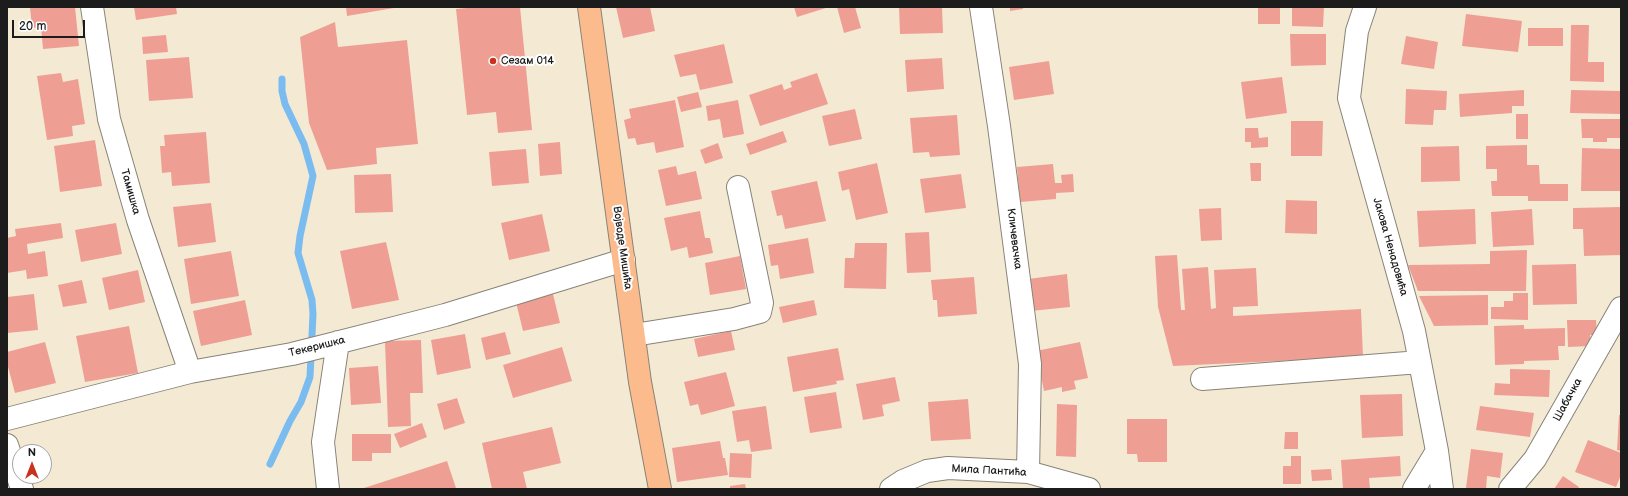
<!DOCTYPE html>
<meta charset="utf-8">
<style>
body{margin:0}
#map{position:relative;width:1628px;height:496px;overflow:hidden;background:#f4ead4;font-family:"Balsamiq Sans",sans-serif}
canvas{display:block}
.frame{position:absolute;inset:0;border:8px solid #1c1c1c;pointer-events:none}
.north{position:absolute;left:12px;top:444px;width:40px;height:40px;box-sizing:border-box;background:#fff;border:1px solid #a4a4a4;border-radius:50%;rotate:0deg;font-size:11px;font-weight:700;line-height:16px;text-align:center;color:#1c1c1c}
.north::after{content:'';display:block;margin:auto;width:14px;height:18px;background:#c8321e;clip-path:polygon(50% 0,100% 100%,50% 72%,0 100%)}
.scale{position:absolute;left:12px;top:20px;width:73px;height:18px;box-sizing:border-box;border:2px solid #1c1c1c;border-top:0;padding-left:5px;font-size:12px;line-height:14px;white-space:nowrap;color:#1c1c1c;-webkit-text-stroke:3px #fff;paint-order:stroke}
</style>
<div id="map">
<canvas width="1628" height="496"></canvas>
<div class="frame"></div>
<div class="north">N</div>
<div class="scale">20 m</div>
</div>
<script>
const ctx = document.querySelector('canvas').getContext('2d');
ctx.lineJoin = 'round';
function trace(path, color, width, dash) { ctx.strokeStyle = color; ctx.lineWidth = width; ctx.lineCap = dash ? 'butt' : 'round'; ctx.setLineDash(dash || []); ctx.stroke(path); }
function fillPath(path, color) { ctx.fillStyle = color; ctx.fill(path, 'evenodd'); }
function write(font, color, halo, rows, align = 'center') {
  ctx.font = font + ' "Balsamiq Sans",sans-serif'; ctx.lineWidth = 4; ctx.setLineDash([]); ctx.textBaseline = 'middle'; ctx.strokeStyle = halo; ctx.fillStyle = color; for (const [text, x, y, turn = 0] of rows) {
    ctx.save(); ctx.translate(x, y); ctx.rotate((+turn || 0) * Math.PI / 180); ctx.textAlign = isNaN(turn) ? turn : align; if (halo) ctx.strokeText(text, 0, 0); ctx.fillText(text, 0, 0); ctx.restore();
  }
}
trace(new Path2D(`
 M270 464 290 421 301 402 310 377 313 314 312 300 298 253 300 236 313 176 304 144 285 104 282 91V79`), '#7bbcf0', 7);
fillPath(new Path2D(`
 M30 7H75L79 46 43 49 41 27 32 28Z
 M134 7H176L177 14 136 20Z
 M346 7H394V8L347 16Z
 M477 7H520L532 130 498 133 496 112 467 115 456 9Z
 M616 7H650L655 31 623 38Z
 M794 7H829L797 17Z
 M837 7H855L861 28 844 33Z
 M899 7H942L943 33 900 34Z
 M1010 7H1023V9L1010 11Z
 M1258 7H1280V24H1258Z
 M1292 7H1324L1323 27 1292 26Z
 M1466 14 1522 21 1518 52 1462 46Z
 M335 22 338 47 407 40 418 144 376 148 377 164 327 170 309 123 300 37Z
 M1571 25H1589L1588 62H1604V82L1570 81Z
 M1528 28H1563V46H1528Z
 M1290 34H1326V65L1291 66Z
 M166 35 168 52 143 54 142 37Z
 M1406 36 1438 42 1434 69 1401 64Z
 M724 44 733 83 700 90 696 74 680 77 674 55Z
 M189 57 193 98 149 101 146 60Z
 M942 58 944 89 907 92 905 60Z
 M1049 61 1054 94 1014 100 1009 67Z
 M61 73 63 82 78 79 85 124 72 126 73 136 47 140 37 76Z
 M817 73 828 104 760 126 749 95 782 84 784 90 792 87 790 82Z
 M1282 77 1287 113 1246 119 1241 82Z
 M1406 89 1447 91 1446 110H1434L1433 125 1405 124Z
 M1524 90V106H1512V113L1460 117 1459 94Z
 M1571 90 1621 91V114L1570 113Z
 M698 92 702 107 681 112 677 97Z
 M675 100 684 147 656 153 654 142 637 145 635 138 628 139 624 120 631 118 629 109Z
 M738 100 744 134 723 138 720 119 708 121 706 106Z
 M855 109 862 139 829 146 822 116Z
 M1516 114H1528V139H1516Z
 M957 115 960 155 930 157 929 152 913 153 910 118Z
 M1581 119H1621V138H1607V142H1593V138H1582Z
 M1291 121H1323L1322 156H1291Z
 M1245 128H1258L1259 138 1268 137V147L1251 148V142H1245Z
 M783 131 787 142 750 155 746 144Z
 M206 132 210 183 172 186 171 172 162 173 160 146H165L164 135Z
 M95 140 102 186 60 192 54 146Z
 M560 142 562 174 540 176 538 144Z
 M718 143 723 158 705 164 700 150Z
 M1527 145V165H1539L1540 184H1568V201H1528V196H1492L1491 181H1497V169H1486V146Z
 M1459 146 1460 181 1421 182V147Z
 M1582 148 1621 149V191H1581Z
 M526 149 529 183 492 186 489 152Z
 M877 163 888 213 856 220 849 189 842 191 838 172Z
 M1250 163H1261V181H1251Z
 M1053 164 1055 183H1062L1061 175 1073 174 1074 192 1056 193V199L1020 202 1017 167Z
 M676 166 678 175 696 171 702 199 666 206 658 170Z
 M391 174 393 212 355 213 354 175Z
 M961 174 966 208 925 213 920 179Z
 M817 181 826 221 785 229 782 215 777 216 771 191Z
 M1286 200 1317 201V234L1285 233Z
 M211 203 216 242 178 247 173 207Z
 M1621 207V255L1584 256 1583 229H1573V208Z
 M1221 208 1222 240 1201 241 1199 209Z
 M1475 209 1476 244 1419 247 1417 211Z
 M1532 209 1534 245 1493 247 1491 212Z
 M700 211 705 238H710L713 253 689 258 687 247 671 251 664 218Z
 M542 214 550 251 509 260 501 223Z
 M61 223 63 238 27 244 28 254 45 251 48 276 27 279 26 270 7 273V238L16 236 15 229Z
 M116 223 122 254 81 262 75 230Z
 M929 232 931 272 907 273 905 233Z
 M808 238 814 273 780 279 778 265 771 266 768 245Z
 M386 242 399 300 352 309 340 251Z
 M855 243H887L886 289 844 288 845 258H854Z
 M1527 250 1526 291H1418L1408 265 1490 264V251Z
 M231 251 239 296 191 304 184 259Z
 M1177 255 1181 310H1185L1182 269 1208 267 1211 309 1216 308 1214 270 1256 268 1258 306 1233 307V316L1361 309 1363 357 1173 366 1158 307 1155 256Z
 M740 256 746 289 710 295 705 263Z
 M1576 264 1577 304 1533 305 1532 265Z
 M138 270 145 302 109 310 102 278Z
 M1067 274 1070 307 1031 311 1028 279Z
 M974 277 977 314 938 317 937 300H933L931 280Z
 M82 280 87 303 63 307 58 285Z
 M552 290 560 323 523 331 515 298Z
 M1513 293H1528V320L1491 319V307H1504V301H1513Z
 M34 294 38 330 7 333V297Z
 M1488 295V325L1434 326 1419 296Z
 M245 300 252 335 201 346 193 311Z
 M814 300 817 315 783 323 779 307Z
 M1567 320H1596L1597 335H1590L1591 346 1568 347Z
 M1524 325V329L1565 328V346H1558L1559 360 1524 361V364L1495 365 1494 326Z
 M129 326 138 373 85 382 76 336Z
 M731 331 735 350 698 357 694 339Z
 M505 332 511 354 486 360 481 338Z
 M465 334 471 368 437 375 431 340Z
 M421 340 423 393H410L411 426 388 427 385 341Z
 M45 342 56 383 15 393 7 363V352Z
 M1080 342 1088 378 1074 381 1076 389 1062 392V387L1044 391 1036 351Z
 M562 347 572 381 513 398 503 365Z
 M838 348 844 380 836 381 837 384 793 392 787 357Z
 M378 366 381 403 351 405 349 368Z
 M1510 369 1550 370 1549 397 1494 395 1495 383 1510 384Z
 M726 372 735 406 701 415 698 404 690 406 684 382Z
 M895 377 900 401 882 405 884 416 863 420 856 384Z
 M836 392 842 428 810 433 804 397Z
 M1402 394 1403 436 1362 438 1360 395Z
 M457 398 465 423 444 430 437 404Z
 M968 399 971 439 931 441 928 402Z
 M1057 404 1077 405 1076 457 1056 456Z
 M766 406 772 449 751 452 749 440 737 442 732 411Z
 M1480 406 1534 413 1530 437 1476 430Z
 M1619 415H1621V451L1617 450Z
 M1127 419H1167V462H1138L1137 454H1127Z
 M422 423 427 437 400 448 394 434Z
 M552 427 561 463 523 472 527 489H492L482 443Z
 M1285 432H1298V449H1284Z
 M352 434H391V453H372V461H352Z
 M1588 440 1621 453V475L1616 487 1575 472Z
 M720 441 723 458H725L728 475 677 482 672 448Z
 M1471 449 1503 453 1500 478 1487 476 1486 489 1466 488Z
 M730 453 752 454 751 478 729 477Z
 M1291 456H1301V484H1283V466H1291Z
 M1400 456 1401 476 1369 478 1370 489H1343L1341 460Z
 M447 461 456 488 361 489Z
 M1331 469 1332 480 1312 481 1311 470Z
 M1563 476 1579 487 1578 489H1554Z
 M745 484 746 489H730V486Z`), '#ef9e93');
const minor = new Path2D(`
 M92 7 109 119 138 220 190 372
 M981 7 999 126 1030 364 1028 472
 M1365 7 1357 31 1349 98 1414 331 1437 451 1442 489
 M634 335 734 319 760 312 762 303 738 187
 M1202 379 1420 362
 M7 419 190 372 292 354 328 345 445 315 624 260
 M7 445 22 489
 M328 489 323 442 338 342
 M891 489 903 481 927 471 948 468 1028 472 1089 489
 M1414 489 1437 451
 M1510 489 1535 459 1621 308`);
const major = new Path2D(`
 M589 7 640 382 660 489`);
trace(minor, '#888378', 24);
trace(major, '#888378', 24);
trace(minor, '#fff', 22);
trace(major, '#fbbb8c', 22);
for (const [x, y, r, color] of [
 [493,61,4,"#c8321e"]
]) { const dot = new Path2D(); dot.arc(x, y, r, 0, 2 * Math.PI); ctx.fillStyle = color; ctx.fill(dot); trace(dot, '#fff', 1.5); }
write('11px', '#1c1c1c', '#fff', [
 ["Сезам 014",501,61]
], 'left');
write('11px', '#1c1c1c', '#fff', [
 ["Тамишка",130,192,74],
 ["Кличевачка",1014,239,83],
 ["Јакова Ненадовића",1390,247,74],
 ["Војводе Мишића",622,248,82],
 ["Текеришка",317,347,-14],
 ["Шабачка",1568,400,-61],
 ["Мила Пантића",989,471,3]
]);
</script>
